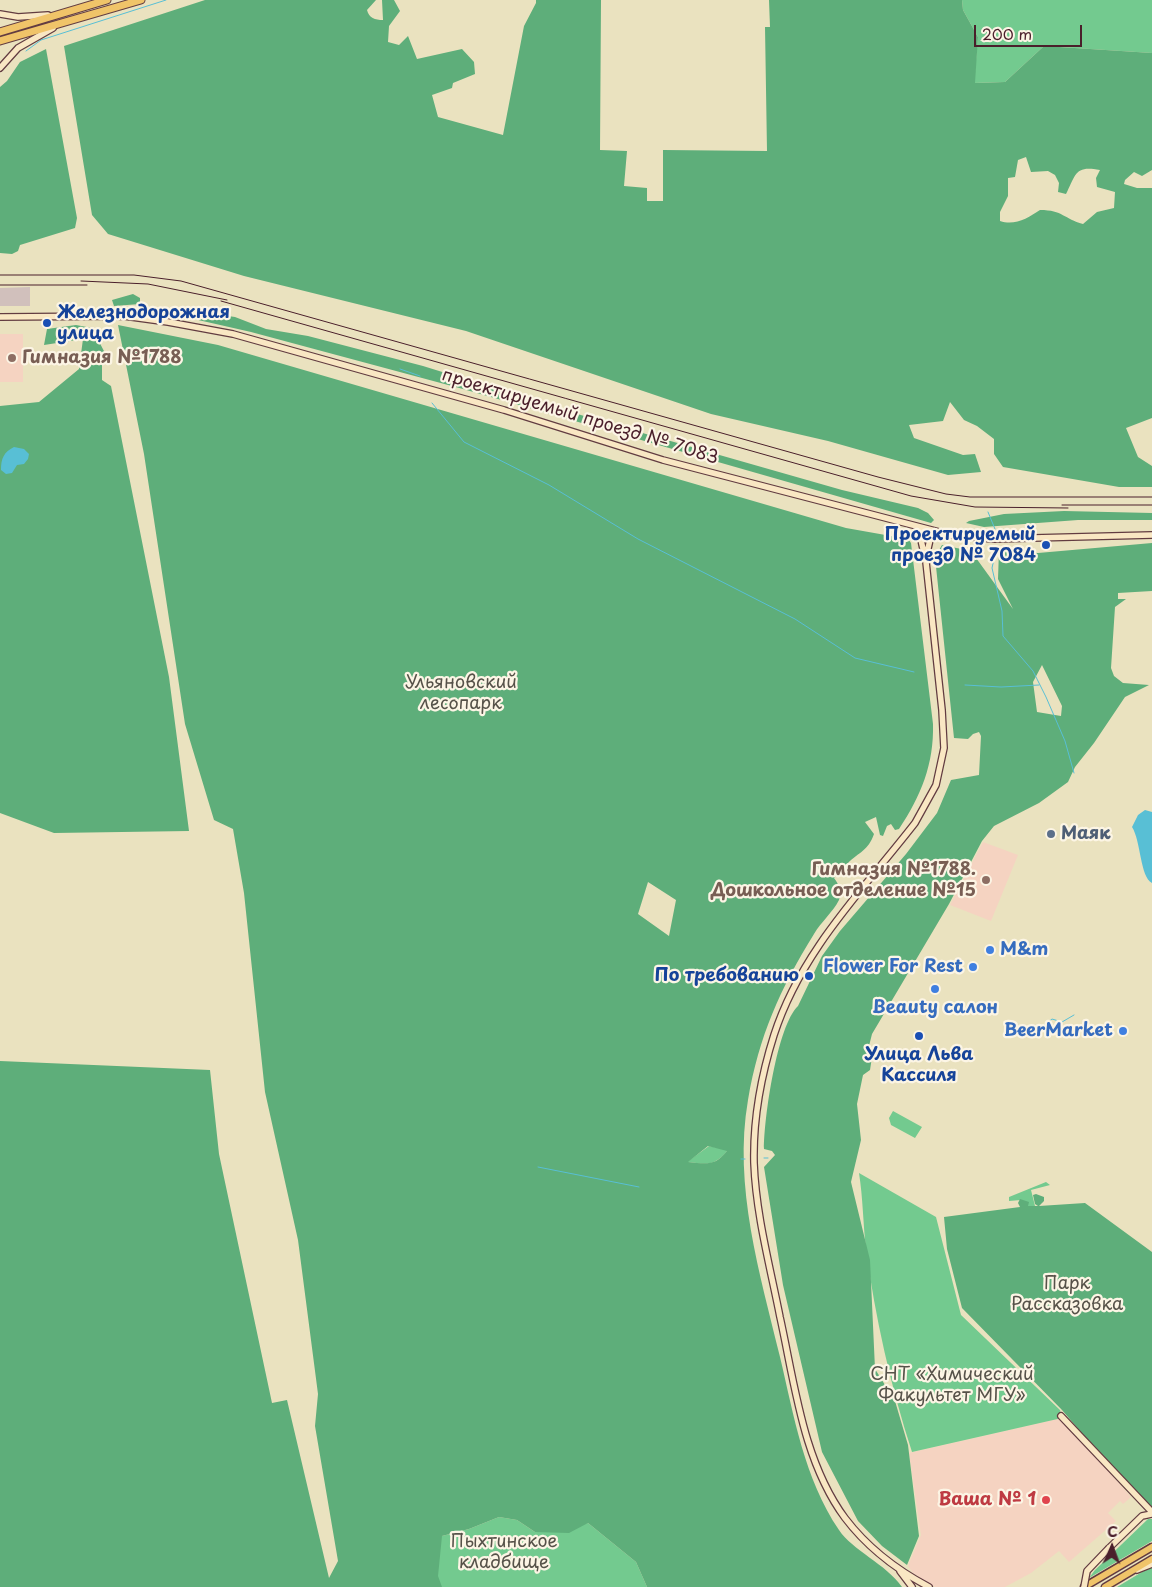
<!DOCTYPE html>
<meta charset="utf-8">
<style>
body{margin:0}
#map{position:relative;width:1152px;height:1587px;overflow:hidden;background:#eae2bf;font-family:"Playpen Sans",sans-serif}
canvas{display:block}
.north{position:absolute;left:1087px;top:1522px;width:50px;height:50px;-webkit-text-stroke:4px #fcf5e5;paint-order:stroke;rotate:2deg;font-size:14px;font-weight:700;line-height:20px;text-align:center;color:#4a1f2b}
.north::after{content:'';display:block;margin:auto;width:18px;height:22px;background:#4a1f2b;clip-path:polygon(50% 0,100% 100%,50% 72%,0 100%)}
.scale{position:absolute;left:974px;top:25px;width:108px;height:22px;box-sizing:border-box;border:2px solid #4a1f2b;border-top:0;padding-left:6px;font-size:15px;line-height:18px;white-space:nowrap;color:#4a1f2b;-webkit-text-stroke:4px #fcf5e5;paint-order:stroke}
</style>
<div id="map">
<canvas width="1152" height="1587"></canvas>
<div class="north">С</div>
<div class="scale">200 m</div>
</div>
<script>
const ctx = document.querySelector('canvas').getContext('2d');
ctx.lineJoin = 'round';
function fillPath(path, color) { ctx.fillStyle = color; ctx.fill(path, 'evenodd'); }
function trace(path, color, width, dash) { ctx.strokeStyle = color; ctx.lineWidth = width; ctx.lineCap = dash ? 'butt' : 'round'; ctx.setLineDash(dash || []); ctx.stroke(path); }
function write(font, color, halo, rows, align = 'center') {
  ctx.font = font + ' "Playpen Sans",sans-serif'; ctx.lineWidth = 4.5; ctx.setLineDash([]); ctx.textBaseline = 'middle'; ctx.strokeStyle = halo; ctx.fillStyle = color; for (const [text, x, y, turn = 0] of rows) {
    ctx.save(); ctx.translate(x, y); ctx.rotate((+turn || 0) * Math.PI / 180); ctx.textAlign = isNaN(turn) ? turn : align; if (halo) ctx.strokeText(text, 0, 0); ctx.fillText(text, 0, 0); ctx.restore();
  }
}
fillPath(new Path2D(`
 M0 334H23V382H0Z
 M983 842 1018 855 991 921 950 905Z
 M1062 1418 1131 1497 1123 1504 1120 1501 1108 1513 1116 1521 1069 1562 1059 1551 1031 1573 1005 1587H935L913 1573 908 1566 921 1535 909 1453Z`), '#f5d3c1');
fillPath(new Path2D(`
 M30 287V306H0V288Z`), '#d1c0bc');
fillPath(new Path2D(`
 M962 0H1152V53L1044 46 1005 82 974 83 978 37 963 10Z
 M893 1111 922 1127 915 1138 891 1125 889 1118Z
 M709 1146 728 1150C714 1167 707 1164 687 1162Z
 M859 1173 936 1217 961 1315 1060 1410 1062 1418 912 1452C891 1387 875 1317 866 1249 863 1223 863 1198 859 1173Z
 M1046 1182 1050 1185 1031 1190 1035 1206 1022 1207 1021 1200 1009 1201V1197Z
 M499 1517 517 1520 535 1532 588 1523 636 1562 647 1587H335L442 1536 469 1529Z
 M1148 1519H1152V1541L1089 1578 1095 1570Z
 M1152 1566V1587H1117Z`), '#73ca8f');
fillPath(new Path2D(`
 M205 0H376L367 10C369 18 375 20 383 20L382 0H394L400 11 389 26 388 42 399 45 408 36 417 59 462 49 474 62 475 74 453 83 452 88 432 95 438 117 503 135 524 26 536 3V0H601L600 150 627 151 624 186 647 188V201H663V150L767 151 765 27H770L769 0H962L963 10 978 37 975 83 1005 82 1044 46 1152 53V170L1142 176 1134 172 1125 180 1124 184 1137 188H1152V418L1126 428 1138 457 1152 466V487H1119L1003 467 994 454V439L977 426 964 420 950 402 943 421 909 425 914 438 963 455 975 454 981 472 948 475 828 441 711 414 466 331 244 276 108 234 92 215 64 46ZM1026 157 1031 172 1048 171 1055 175 1059 183 1058 192 1066 194C1076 174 1075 165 1100 170L1096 178 1097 187 1115 192 1114 208 1097 212 1083 224C1064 219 1063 210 1040 210 1028 218 1015 226 1000 221V212L1008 196V178L1015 177 1018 160Z
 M46 49 77 218 75 228 20 245 18 251 12 254 0 253V87L7 81 20 62Z
 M133 294 140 298V304L114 306 112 300Z
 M208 313 235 317 266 329 308 336 423 366 597 420 842 490 918 508 928 513 934 520 931 523 463 389 251 332 185 317Z
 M76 325 92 328 106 355 102 365V380L111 386 169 677 189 831 54 833 0 813V406L39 402 79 369 83 339 44 345 47 329Z
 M118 325 218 345 846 528 908 539 911 543 933 724C934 764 921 796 899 829L895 830 891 824 887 826 883 836 880 835 876 817 865 822 874 834C868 851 859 852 848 863 843 867 839 873 834 878 839 885 843 891 839 900 833 912 821 922 814 934 780 989 759 1036 748 1100 733 1186 760 1274 780 1357 794 1416 804 1478 839 1530 852 1550 886 1564 902 1587H647L636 1562 588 1523 569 1533 535 1532 517 1520 499 1517 469 1529 442 1536 438 1576 442 1587H0V1061L210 1070 219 1154 272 1403 287 1400 329 1578 338 1561 315 1426 318 1394 298 1240 265 1092 244 893 233 829 214 820 185 724 144 454ZM648 882 676 900 669 936 638 914ZM708 1146 727 1151C715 1166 707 1164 688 1162Z
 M1064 511 1152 513V520H1078L984 527 966 523 969 521 1004 514Z
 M1152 543V591L1118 593V599H1126L1115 607 1111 668 1114 676 1123 683 1149 685 1125 697 1094 743 1075 767 1068 782 1039 803 994 826 982 841 949 904 872 1034 868 1050 872 1057 870 1070 863 1075 857 1104 861 1140 851 1182 870 1260 875 1369 895 1401 908 1445 919 1536 907 1565 882 1546 858 1521 822 1452 783 1285 764 1167 775 1155 772 1151 764 1149C764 1118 777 1026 798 1006L822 956 840 931 906 854 937 813 951 780 979 775 981 736 979 732 973 734 968 739 954 738 935 557 942 545 971 551 1013 609 998 579 999 550 1038 553ZM1042 665 1062 706 1061 716 1037 712 1033 682Z
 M1036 1194 1044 1197V1201L1039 1206 1085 1203 1152 1252V1507L1103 1458 1062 1410 962 1308 947 1249 944 1217 1020 1207 1018 1203 1020 1199 1029 1202 1028 1206H1038L1035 1204 1033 1195Z`), '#5eae7a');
fillPath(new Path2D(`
 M14 447 24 449 29 454 28 459 24 464 17 465 12 473 6 474 1 470C1 458 4 452 14 447Z
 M1145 810 1152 812V883C1140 877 1141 841 1132 827L1138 815Z`), '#58bfd5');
trace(new Path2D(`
 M26 51 41 40 166 0
 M400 369 420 376
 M432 403 464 442 549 485 638 539 795 619 855 658 914 672
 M988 512 995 529
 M996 550 992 568 1002 611 1003 636 1033 671 1046 697 1065 741 1074 773
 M965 685 1001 687 1039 685
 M1013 1034H1034L1052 1019 1062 1022 1074 1015
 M764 1158H768
 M741 1159H745
 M538 1167 639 1187`), '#58bfd5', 1);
const secondary = new Path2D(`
 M0 14 18 17 48 15
 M0 68 18 48 53 28
 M0 317 124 316 168 322 233 334 504 410 663 460 951 535 993 539 1152 535
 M922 529 921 540 926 562 942 710 944 748 936 785 915 823C863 890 801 951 774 1035 761 1076 753 1120 754 1163 756 1215 770 1266 780 1317 795 1385 803 1461 845 1518 867 1547 897 1570 929 1587
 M926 557 932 531
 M1061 1416 1152 1512
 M1109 1548 1142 1516 1152 1514
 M1137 1570 1152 1564
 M900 1571 912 1587`);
const primary = new Path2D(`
 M1084 1587 1152 1547
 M1105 1587 1152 1559`);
const highway = new Path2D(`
 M0 32 107 0
 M0 41 141 0`);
trace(secondary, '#623c41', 8);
trace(primary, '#623c41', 9);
trace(highway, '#623c41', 9);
trace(secondary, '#f9e7c3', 5.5);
trace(primary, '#f0c469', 6);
trace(highway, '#f0c469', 7);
trace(new Path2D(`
 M0 275H134L181 281 878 477 946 494 970 497H1152
 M81 281 148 284 227 300
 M0 285H87
 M221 301 911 496 975 507 1068 508
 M1062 505H1152`), '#4a1f2b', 1);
const secondaryBridge = new Path2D(`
 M1084 1587 1087 1571 1109 1548`);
trace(secondaryBridge, '#623c41', 8, []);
trace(secondaryBridge, '#f9e7c3', 5.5);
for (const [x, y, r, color] of [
 [47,323,5,"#1a4fb4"],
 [12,358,5,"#8d6e63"],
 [1046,545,5,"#1a4fb4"],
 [1051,834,5,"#5c6f8a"],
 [986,880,5,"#8d6e63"],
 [990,950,5,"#3f7fe0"],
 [973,967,5,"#3f7fe0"],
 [809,976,5,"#1a4fb4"],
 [935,989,5,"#3f7fe0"],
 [1123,1031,5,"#3f7fe0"],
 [919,1036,5,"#1a4fb4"],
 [1046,1500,5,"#e0444e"]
]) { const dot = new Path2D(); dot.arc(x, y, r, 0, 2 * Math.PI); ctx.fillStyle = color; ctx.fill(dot); trace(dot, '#fcf5e5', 2); }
write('bold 18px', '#164399', '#fcf5e5', [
 ["Железнодорожная",57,313,"left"],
 ["улица",57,334,"left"],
 ["Проектируемый",1036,535],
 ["проезд № 7084",1036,556],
 ["По требованию",799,976],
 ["Улица Льва",919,1055,"center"],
 ["Кассиля",919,1076,"center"]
], 'right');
write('bold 18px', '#785e54', '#fcf5e5', [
 ["Гимназия №1788",22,358],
 ["Гимназия №1788.",976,870,"right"],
 ["Дошкольное отделение №15",976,891,"right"]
], 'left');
write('18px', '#4a1f2b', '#fcf5e5', [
 ["проектируемый проезд № 7083",580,417,17]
]);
write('18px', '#565249', '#fcf5e5', [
 ["Ульяновский",461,683],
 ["лесопарк",461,704],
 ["Парк",1067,1284],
 ["Рассказовка",1067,1305],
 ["СНТ «Химический",952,1375],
 ["Факультет МГУ»",952,1396],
 ["Пыхтинское",504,1542],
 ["кладбище",504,1563]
]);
write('bold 18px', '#4e5e75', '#fcf5e5', [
 ["Маяк",1061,834]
], 'left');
write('bold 18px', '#366cbe', '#fcf5e5', [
 ["M&m",1000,950,"left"],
 ["Flower For Rest",963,967],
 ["Beauty салон",935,1008,"center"],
 ["BeerMarket",1113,1031]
], 'right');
write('bold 18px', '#be3a42', '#fcf5e5', [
 ["Ваша № 1",1036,1500]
], 'right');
</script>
